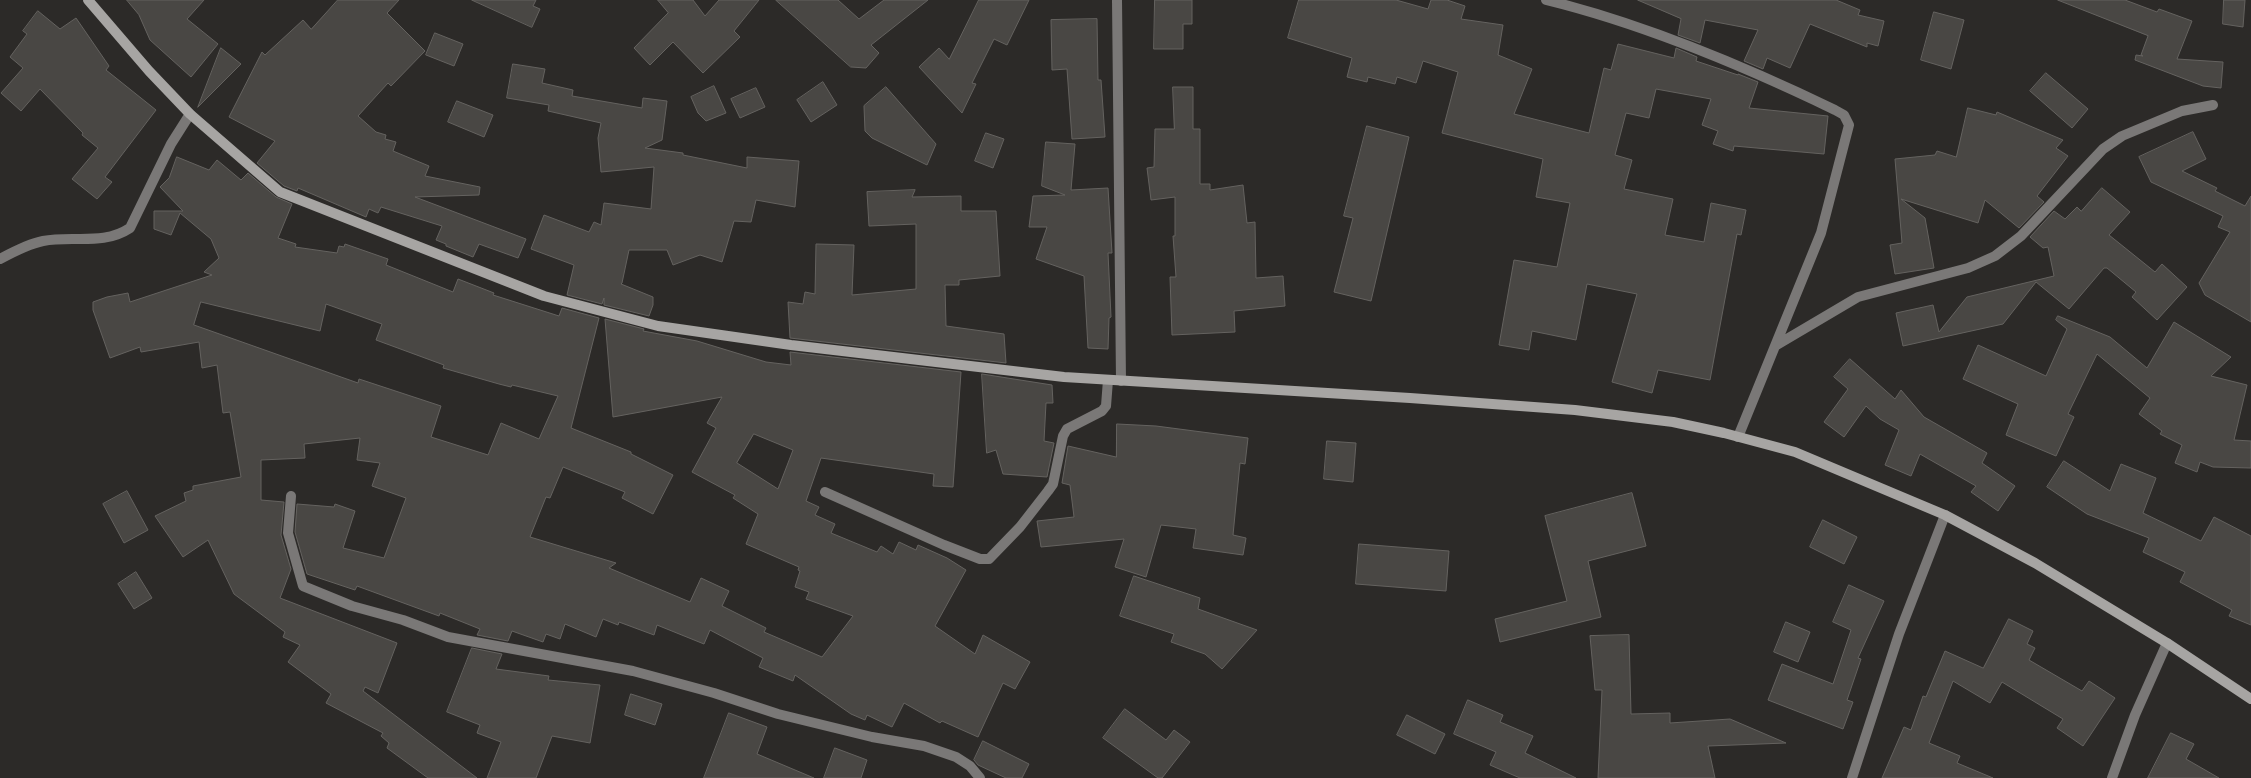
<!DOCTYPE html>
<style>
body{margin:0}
canvas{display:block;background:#2c2a28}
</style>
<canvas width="2251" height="778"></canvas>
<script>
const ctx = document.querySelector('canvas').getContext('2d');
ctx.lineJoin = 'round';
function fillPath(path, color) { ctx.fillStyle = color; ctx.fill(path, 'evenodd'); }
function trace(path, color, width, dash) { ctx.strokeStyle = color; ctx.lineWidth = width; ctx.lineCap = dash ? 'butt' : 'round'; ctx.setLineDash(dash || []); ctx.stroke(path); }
const building = new Path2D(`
 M127 0H204L187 19 218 44 191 77 150 40 139 15Z
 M338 0H399L387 13 425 51 391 86 388 83 358 116 376 132 386 135 385 139 396 142 393 151 429 166 425 176 480 187 479 195 415 197 526 239 518 258 479 244 473 257 446 246V244L436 240 442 226 381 207 378 213 369 209 366 217 298 188 297 191 284 186 257 163 275 141 229 117 262 52 265 55 303 20 311 29Z
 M472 0H536L533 6 540 9 532 27Z
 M658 0H693L705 16 719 0H759L734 31 740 37 703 73 673 42 650 65 634 48 668 13Z
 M776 0H838L859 19 884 0H928L871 45 879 53 866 68 851 67Z
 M979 0H1029L1007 45 994 39 972 83 976 84 962 113 919 67 939 48 949 59Z
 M1155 0H1192V24H1183V49H1154Z
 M1299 0H1396L1428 9 1431 0H1447L1465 6 1461 19 1503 25 1498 55 1532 69 1514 114 1589 133 1604 68 1611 70 1618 44 1674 58 1676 48 1697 57 1696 61 1738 75V74L1758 82 1749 108 1828 116 1824 154 1734 146 1733 151 1713 144 1718 131 1702 125 1711 99 1656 89 1649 118 1626 113 1615 155 1632 160 1624 189 1673 199 1665 235 1704 242 1711 203 1746 210 1741 235 1737 234 1710 380 1658 370 1652 393 1612 382 1637 294 1587 284 1576 340 1532 331 1529 350 1499 345 1514 260 1557 267 1570 203 1536 197 1543 159 1442 133 1458 72 1423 61 1416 83 1397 77 1395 84 1368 77 1367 82 1347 77 1352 58 1288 38Z
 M1638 0H1836L1860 10 1858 15 1884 21 1878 46 1867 43V47L1810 24 1790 68 1767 58 1763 69 1744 61 1758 30 1705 20 1700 43 1678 35 1681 19Z
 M2058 0H2125L2157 12 2159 9 2192 21 2177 59 2223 62 2221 88 2203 86 2135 60 2136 55 2143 56 2141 55 2148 36Z
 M2224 0H2245L2243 27 2223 24Z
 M38 11 60 29 76 18 109 66 106 70 156 110 105 177 112 182 97 199 72 179 98 148 82 135 83 133 40 89 21 111 1 93 23 68 10 57 27 34 23 31Z
 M1934 12 1964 20 1951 69 1921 60Z
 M1097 19 1098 80H1101L1105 137 1072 139 1067 69 1052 70 1051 20Z
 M435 33 463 44 454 66 426 55Z
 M221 48 241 64 198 107Z
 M513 64 545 69 542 83 573 90 572 96 642 108 643 98 667 101 662 140 645 148 683 153V155L747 168V157L799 161 795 207 756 200 751 222 734 221 722 262 700 255 673 265 667 250H629L622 283 621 284 653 297V305L649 316 604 305V298L602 304 567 295 574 265 531 249 544 215 589 232 594 222 601 225 604 203 651 209 654 167 601 172 598 138 601 123 548 111 549 105 507 98Z
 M2046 73 2088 109 2072 128 2030 91Z
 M823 82 837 105 811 122 797 100Z
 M714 86 726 113 706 121 698 113 691 97Z
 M886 87 936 144 927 165 872 138 865 131 864 106Z
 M1173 87H1193V129H1200V184H1210V190L1243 185 1247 223 1255 222 1256 278 1283 276 1285 306 1234 311 1235 332 1172 335 1170 277H1176L1173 236H1175V197L1151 200 1147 168 1154 167 1155 129H1174Z
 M756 88 765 107 740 118 731 99Z
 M457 101 493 115 484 137 448 122Z
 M1968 108 1996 115 1997 112 2063 140 2056 148 2068 156 2037 196 2044 202 2019 228 1985 200 1978 223 1901 199 1925 218 1934 268 1895 274 1890 245 1902 243 1895 159 1935 155 1937 151 1956 157Z
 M1367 126 1409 137 1371 301 1334 292 1353 218 1344 216Z
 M2193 132 2206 159 2182 171 2217 188 2215 191 2245 206 2251 196V322L2205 295 2199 283 2230 232 2218 227 2223 216 2151 182 2139 157Z
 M986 133 1004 139 993 168 975 161Z
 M1046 142 1075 144 1071 190 1108 188 1112 253H1108L1111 317 1109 318 1108 349 1088 348 1084 276 1036 259 1047 227H1029L1033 196 1065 195 1042 186Z
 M177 157 209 170 217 160 241 180 248 173 276 197 292 204 278 238 296 244 295 247 337 253 339 246 344 247 345 244 388 259 386 265 453 292 458 279 494 293 493 295 559 316 562 308 599 318 571 428 631 452V454L673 475 653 514 622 498 625 492 563 467 550 498 546 497 530 537 616 563 609 568 690 602 701 578 729 591 722 606 766 628 764 632 822 657 853 616 806 599 809 592 795 587 800 571 798 570 799 567 746 544 758 514 733 498 735 495 692 472 716 428 707 423 722 397 613 417 605 319 644 329 643 331 697 341 766 362 791 365 790 352 961 372 953 487 933 486 934 474 821 458 806 501 819 507 815 515 835 524 831 533 877 552 881 546 893 554 899 542 916 550 918 545 947 558 966 570 935 626 975 654 983 635 1030 662 1015 689 1003 683 978 737 942 721 940 723 904 703 892 727 867 715 865 720 851 714 795 675 793 681 759 667 763 658 710 630 704 644 657 625 654 635 619 622 618 625 603 619 596 637 565 624 560 639 546 634 543 642 512 631 508 641 477 635 480 629 440 613 439 616 357 586 355 590 307 574 295 532 297 504 334 507 335 504 355 511 343 548 384 558 406 498 372 486 380 463 357 460 360 438 304 444 305 458 261 460V500L284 502 281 535 291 569 280 598 397 643 378 693 365 687 363 691 477 778H428L387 748 389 743 381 736 383 733 326 703 331 694 288 662 300 645 283 637 285 632 234 594 208 540 183 557 155 516 186 501 184 493 193 490V486L241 477 230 412 223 413 217 365 202 368 199 342 141 352 140 347 110 358 93 310V302L107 297 128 293 130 302 212 275 204 272 219 258 211 239 180 213 171 235 154 229V211H183L160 187 169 178ZM201 302 320 331 326 304 382 324 376 340 444 365 443 368 499 384 511 387 512 385 558 396 539 439 501 423 488 455 431 437 441 406 359 379 358 383 194 325ZM754 434 793 450 778 489 737 463Z
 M2102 188 2130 212 2109 235 2155 272 2162 264 2187 287 2157 320 2132 297 2136 292 2107 268H2104L2069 309 2036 282 2003 324 1903 346 1896 313 1933 305 1939 332 1967 297 2054 276 2048 247 2043 248 2030 237 2054 211 2065 219 2077 207 2081 211Z
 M915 190 912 197 961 196V211H996L1000 276 959 280V285H945L946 326 1004 334 1006 363 790 338 788 302 803 304 805 292 815 294 816 244 854 245 852 295 916 289V224L869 226 867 192Z
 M2058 316 2110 337 2147 368 2174 322 2231 357 2211 376 2247 385 2234 440 2251 441V468L2213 467 2200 462 2197 472 2175 463 2182 445 2160 434 2162 431 2139 414 2150 398 2097 354 2068 414 2074 417 2056 456 2006 435 2018 404 1963 379 1978 345 2046 376 2067 329 2056 320Z
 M1850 359 1895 399 1901 390 1924 417 1987 453 1982 463 2015 486 1998 511 1971 492 1976 486 1920 454 1911 476 1885 465 1899 430 1880 419 1866 406 1844 437 1824 422 1848 389 1834 377Z
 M982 374 1052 385 1053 403H1046L1044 441 1054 443 1047 477 1003 474 996 450 987 453Z
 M1117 424 1156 426 1248 438 1245 464 1240 463 1233 535 1246 538 1243 555 1193 548 1196 529 1161 525 1146 577 1115 567 1124 539 1041 547 1037 521 1074 517 1070 485 1062 483 1068 446 1116 457Z
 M1327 441 1356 443 1353 482 1324 479Z
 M2064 461 2110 491 2121 464 2156 478 2143 513 2201 541 2214 517 2251 536V625L2229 616 2232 610 2180 582 2185 572 2143 552 2149 538 2087 514 2047 487Z
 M127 491 148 530 124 543 103 504Z
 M1632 493 1646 546 1588 561 1601 617 1500 642 1495 619 1567 601 1545 516Z
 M1823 520 1857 537 1844 564 1810 547Z
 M1359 544 1449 551 1446 591 1356 584Z
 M136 572 152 598 134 609 118 584Z
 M1134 576 1200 598 1198 609 1257 630 1222 669 1205 654 1171 642 1174 634 1120 616Z
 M1849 585 1884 601 1858 658 1861 659 1847 700 1853 702 1843 729 1768 700 1782 664 1833 684 1851 630 1833 622Z
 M2009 619 2033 631 2027 644 2035 648 2029 660 2082 691 2089 681 2115 698 2083 746 2057 728 2063 719 2002 682 1990 703 1953 681 1929 743 1960 756 1957 763 1993 778H1882L1904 727 1911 730 1923 696 1926 697 1945 651 1983 668Z
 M1786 622 1810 632 1798 662 1774 652Z
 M1629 635 1631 714 1670 713V723L1730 719 1786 743 1708 746 1715 778H1598L1602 690H1595L1590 636Z
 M472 648 502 654 496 669 549 676 548 680 600 685 590 743 552 736 536 778H487L501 742 477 733 480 725 447 712Z
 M631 694 662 704 655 725 625 715Z
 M1468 700 1503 715 1500 722 1533 736 1525 753 1576 778H1520L1490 765 1496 752 1454 734Z
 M1125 709 1166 740 1174 730 1190 742 1162 778H1158L1103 738Z
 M729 713 767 727 757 754 814 778H704Z
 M1407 715 1445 734 1435 754 1397 735Z
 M2171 733 2194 744 2186 759 2219 778H2148Z
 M983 741 1029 764 1022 778H1006L978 765 974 760Z
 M835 748 867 760 861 778H824Z`);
fillPath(building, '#494744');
trace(building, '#64625f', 1);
trace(new Path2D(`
 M1117 0 1121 381
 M1546 0C1644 24 1744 66 1835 110L1844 115 1849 125 1821 233 1738 437
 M0 259C13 252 28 244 43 241 73 235 103 246 130 228L171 144 190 114
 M1775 346 1858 297 1968 268 1995 256 2021 236 2103 149 2122 136 2182 111 2213 105
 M825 492 944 545 980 559H989L1020 527 1048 491 1053 484 1063 436 1067 429 1102 411 1106 406 1108 380
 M291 496 288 533 303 586 352 606 403 620 448 637 633 671 714 693 778 714 872 737 924 746 956 757 970 766 980 778
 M1852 778 1899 634 1945 515
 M2112 778 2135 715 2167 643`), '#7a7877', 10);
trace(new Path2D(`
 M88 0 149 71 190 114 280 192 544 296 658 326 791 345 1064 377 1410 398 1575 410 1673 422 1724 433 1795 452 1945 515 2035 563 2167 643 2251 699`), '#a7a5a3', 10);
</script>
